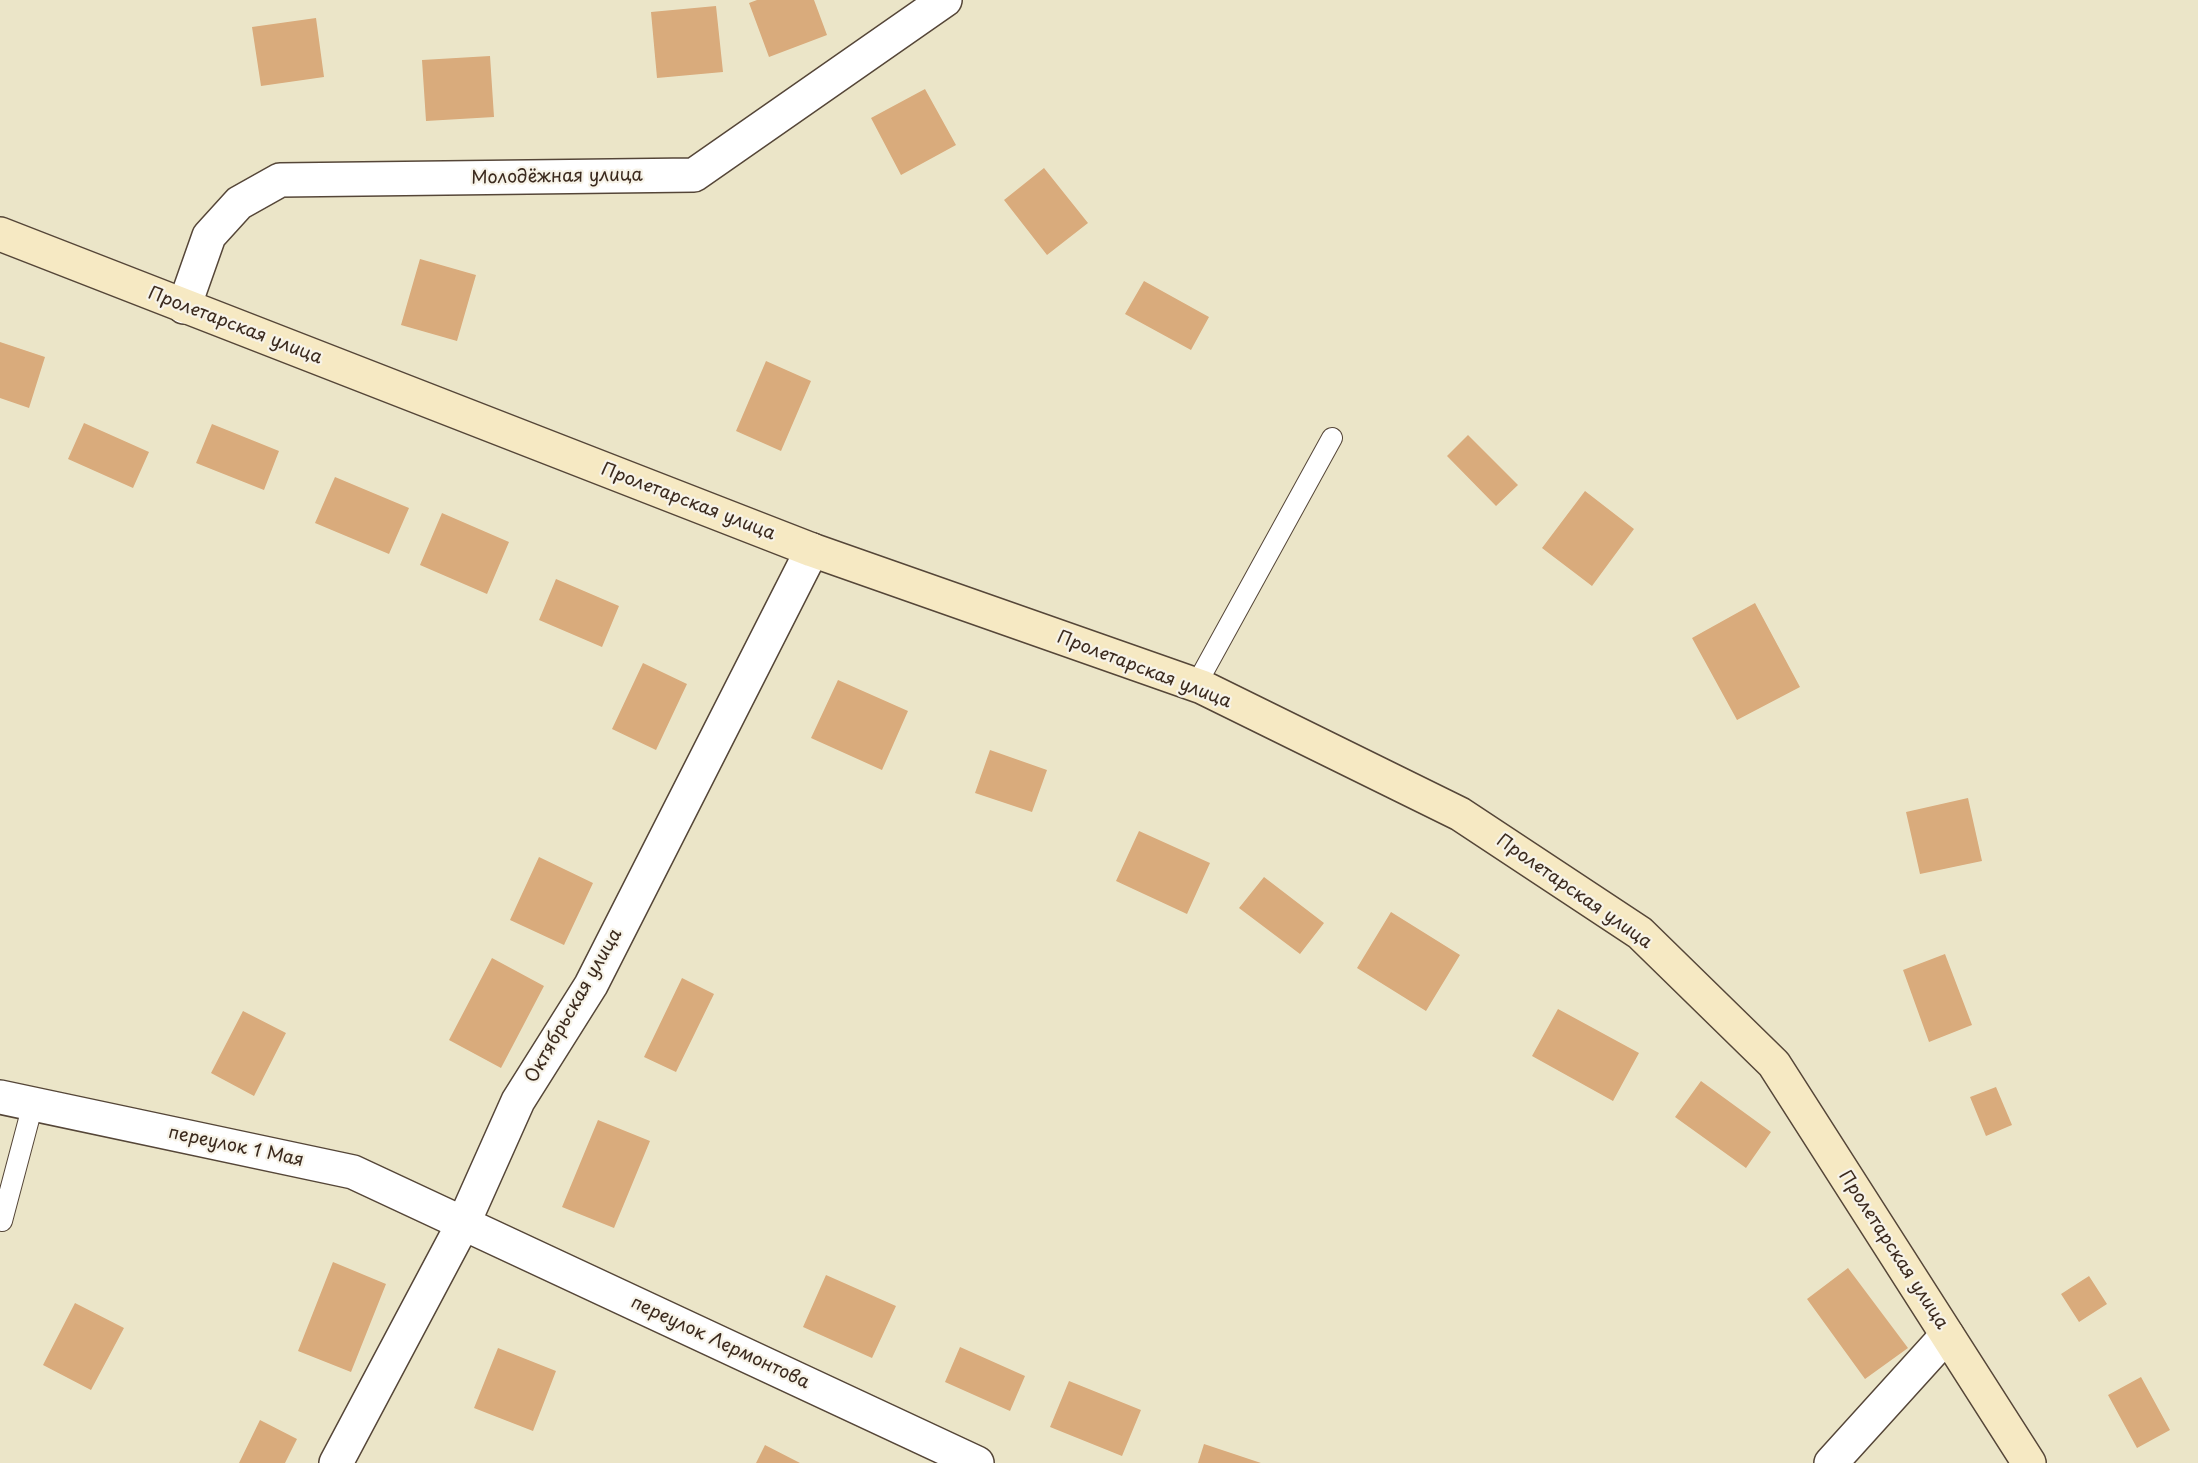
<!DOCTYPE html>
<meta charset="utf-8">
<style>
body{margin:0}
canvas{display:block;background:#ebe5c8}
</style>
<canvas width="2198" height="1463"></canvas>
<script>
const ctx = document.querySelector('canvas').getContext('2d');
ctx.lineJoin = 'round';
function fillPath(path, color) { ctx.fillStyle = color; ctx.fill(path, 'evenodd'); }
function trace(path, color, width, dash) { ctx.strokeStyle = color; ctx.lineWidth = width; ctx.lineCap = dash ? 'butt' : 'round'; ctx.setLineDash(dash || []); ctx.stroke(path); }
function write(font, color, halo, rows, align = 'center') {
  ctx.font = font + ' "Playpen Sans",sans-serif'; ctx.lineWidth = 4.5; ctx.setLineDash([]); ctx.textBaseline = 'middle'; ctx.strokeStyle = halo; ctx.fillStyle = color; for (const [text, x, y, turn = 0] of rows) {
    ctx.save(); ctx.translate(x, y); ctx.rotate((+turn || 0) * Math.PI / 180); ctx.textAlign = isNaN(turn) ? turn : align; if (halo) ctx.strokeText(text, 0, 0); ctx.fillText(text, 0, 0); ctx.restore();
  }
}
fillPath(new Path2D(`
 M757 0H814L827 35 769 57 749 3Z
 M716 6 723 72 657 78 651 12Z
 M316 18 324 77 261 86 252 27Z
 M490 56 494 117 426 121 422 60Z
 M925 89 956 145 901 175 871 118Z
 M1044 168 1088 223 1047 255 1004 200Z
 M420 259 476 275 457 341 401 325Z
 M1144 281 1209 317 1191 350 1125 314Z
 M0 342 45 357 29 408 0 398Z
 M766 361 811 381 781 451 736 431Z
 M84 423 149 452 133 488 68 459Z
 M212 424 279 451 264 490 196 463Z
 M1468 435 1518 485 1496 506 1447 456Z
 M335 477 409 508 389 554 315 523Z
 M1585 491 1634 529 1592 586 1542 548Z
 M442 513 509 542 487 594 420 565Z
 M556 579 619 606 602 647 539 620Z
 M1755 603 1800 687 1737 720 1692 638Z
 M643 663 687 684 656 750 612 729Z
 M838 680 908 711 882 770 811 738Z
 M990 750 1047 770 1032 812 975 793Z
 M1968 798 1982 861 1920 874 1906 812Z
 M1139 831 1210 863 1187 914 1116 881Z
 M539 857 593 883 564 945 510 920Z
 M1264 877 1324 923 1300 954 1239 908Z
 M1391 912 1460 955 1426 1011 1357 968Z
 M1945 954 1972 1025 1929 1042 1903 970Z
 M492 958 544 986 501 1068 449 1040Z
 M682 978 714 994 676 1072 644 1057Z
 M1558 1009 1639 1053 1613 1101 1532 1056Z
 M243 1011 286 1033 254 1096 211 1073Z
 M1701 1081 1771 1132 1746 1168 1675 1117Z
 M1996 1087 2012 1125 1986 1136 1970 1097Z
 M598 1120 650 1141 614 1228 562 1207Z
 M333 1262 386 1284 351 1372 298 1351Z
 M1848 1268 1908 1348 1865 1379 1807 1299Z
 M826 1275 896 1306 872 1358 803 1327Z
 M2089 1276 2107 1304 2079 1322 2061 1294Z
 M75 1303 124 1328 91 1390 43 1365Z
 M960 1347 1025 1376 1010 1411 945 1382Z
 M498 1348 556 1371 533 1431 474 1408Z
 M2141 1377 2170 1430 2137 1448 2108 1395Z
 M1069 1381 1141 1410 1122 1456 1050 1427Z
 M260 1420 297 1439 285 1463H239Z
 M1204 1444 1261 1463H1198Z
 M765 1445 800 1463H756Z`), '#d9ab7c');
const lane = new Path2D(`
 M1196 685 1332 438
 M2 1221 33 1104`);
const street = new Path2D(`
 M184 307 209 236 239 203 280 180 694 175 945 0
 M0 1097 353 1172 977 1463
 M336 1463 464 1222 518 1101 591 985 812 550
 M1831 1463 1947 1335`);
const secondary = new Path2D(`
 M0 234 812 550 1202 687 1460 814 1640 933 1774 1064 2029 1463`);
trace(lane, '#554638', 22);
trace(street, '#554638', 36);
trace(secondary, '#554638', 36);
trace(lane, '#fff', 20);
trace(street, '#fff', 33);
trace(secondary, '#f6e9c3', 33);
write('18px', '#3b2a1e', '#f7f3e8', [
 ["Молодёжная улица",557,177,-1],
 ["Пролетарская улица",235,326,21],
 ["Пролетарская улица",688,502,21],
 ["Пролетарская улица",1144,670,21],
 ["Пролетарская улица",1574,892,35],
 ["Октябрьская улица",574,1006,-60],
 ["переулок 1 Мая",236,1147,12],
 ["Пролетарская улица",1893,1250,57],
 ["переулок Лермонтова",720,1343,25]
]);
</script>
